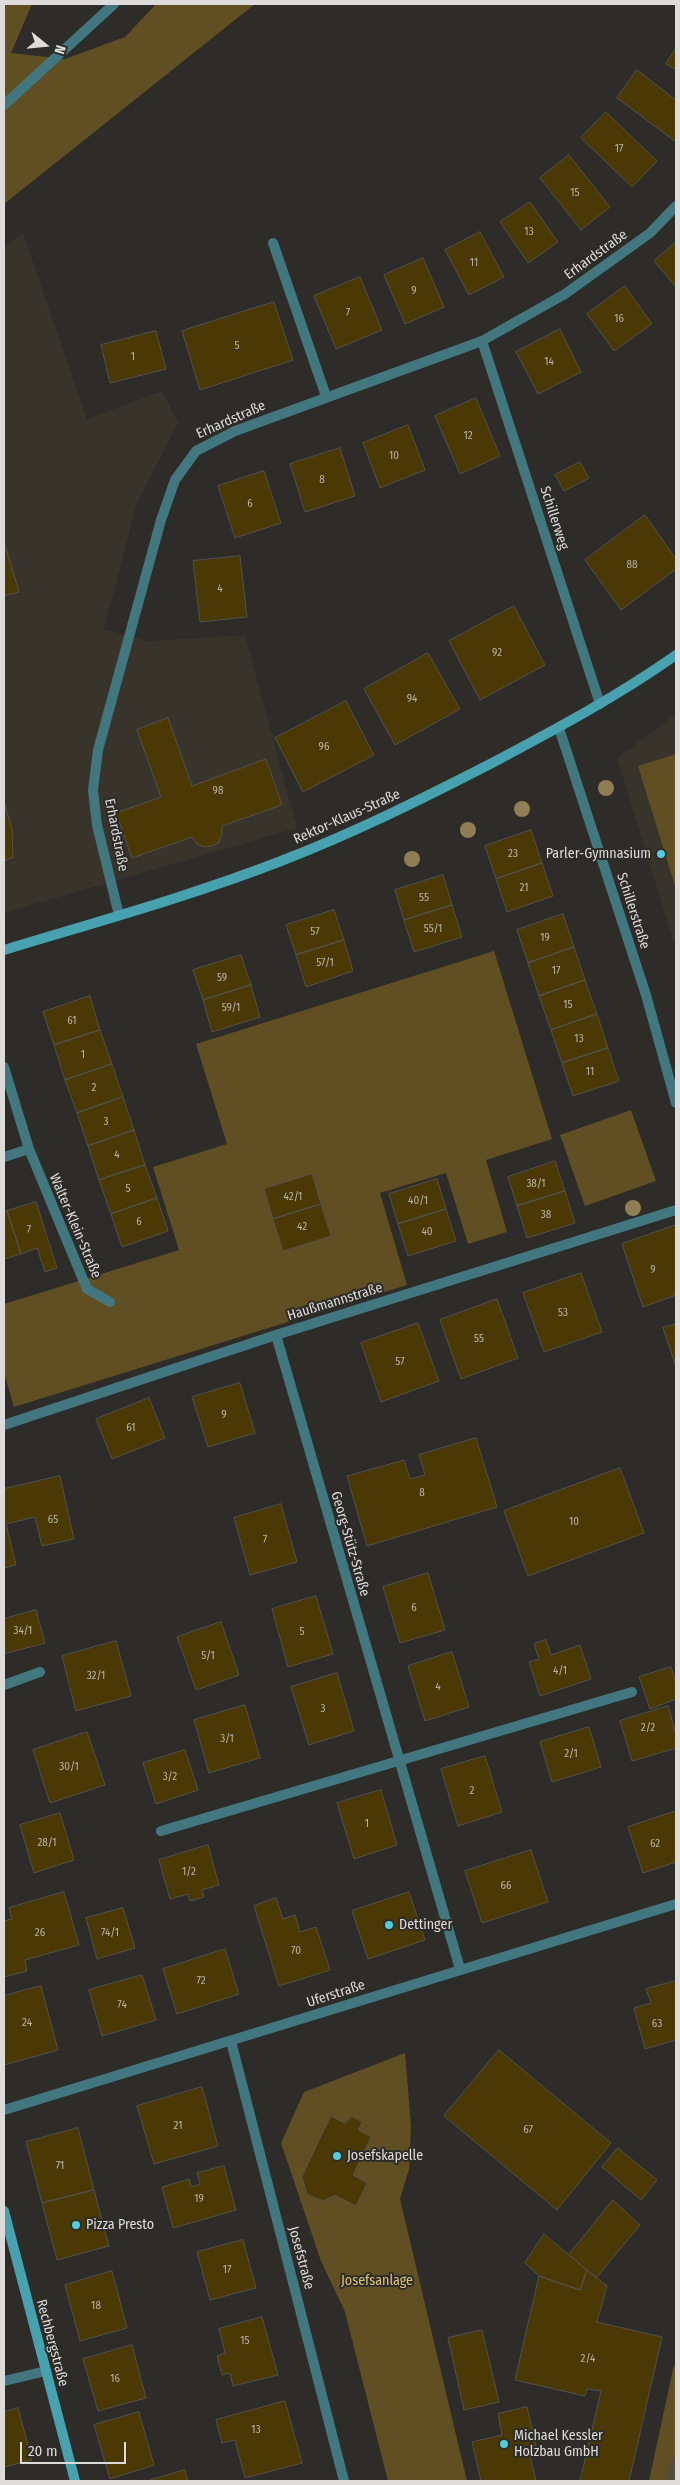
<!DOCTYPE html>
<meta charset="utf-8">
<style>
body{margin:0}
#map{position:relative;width:680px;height:2485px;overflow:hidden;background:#2d2c28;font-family:"Fira Sans Condensed",sans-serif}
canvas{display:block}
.frame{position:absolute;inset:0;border:5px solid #dddcda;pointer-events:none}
.north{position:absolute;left:20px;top:20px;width:50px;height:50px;-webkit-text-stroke:4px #2d2c28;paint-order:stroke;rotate:107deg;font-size:14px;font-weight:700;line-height:20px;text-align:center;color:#dddcda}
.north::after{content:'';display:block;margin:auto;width:18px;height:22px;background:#dddcda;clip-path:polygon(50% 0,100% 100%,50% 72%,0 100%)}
.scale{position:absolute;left:20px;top:2442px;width:106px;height:22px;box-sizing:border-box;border:2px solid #dddcda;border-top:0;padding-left:6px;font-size:15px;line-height:18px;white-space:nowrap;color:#dddcda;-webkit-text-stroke:4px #2d2c28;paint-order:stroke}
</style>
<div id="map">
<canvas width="680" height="2485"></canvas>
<div class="frame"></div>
<div class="north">N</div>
<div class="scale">20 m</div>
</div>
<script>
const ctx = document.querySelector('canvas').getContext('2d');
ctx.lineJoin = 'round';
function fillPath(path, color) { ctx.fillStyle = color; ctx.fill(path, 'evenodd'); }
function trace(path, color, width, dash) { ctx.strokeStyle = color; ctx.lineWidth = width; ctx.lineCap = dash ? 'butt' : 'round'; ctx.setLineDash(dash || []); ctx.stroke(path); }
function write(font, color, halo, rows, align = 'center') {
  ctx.font = font + ' "Fira Sans Condensed",sans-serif'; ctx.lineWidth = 4; ctx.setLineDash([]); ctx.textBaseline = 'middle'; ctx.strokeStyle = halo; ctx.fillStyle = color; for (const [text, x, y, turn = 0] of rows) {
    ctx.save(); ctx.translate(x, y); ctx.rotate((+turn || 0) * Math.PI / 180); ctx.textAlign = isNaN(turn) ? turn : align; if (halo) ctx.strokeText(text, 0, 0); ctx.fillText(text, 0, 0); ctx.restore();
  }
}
fillPath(new Path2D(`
 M23 233 87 419 162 391 178 423 137 503 104 629 148 641 245 635 297 828 4 913V247Z
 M676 714V950L617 758Z`), '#38342b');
fillPath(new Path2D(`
 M4 4H32L11 53 65 59 125 37 156 4H255L4 204Z
 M676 754V889L638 766Z
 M494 951 552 1139 486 1160 507 1232 468 1244 446 1173 380 1193 407 1285 14 1407 4 1373V1304L179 1250 153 1167 227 1144 196 1044Z
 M631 1110 656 1181 585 1206 560 1135Z
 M405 2053 411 2126 409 2169 400 2199 467 2481H388L345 2312 321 2261 281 2143 304 2092ZM351 2116 362 2122 358 2130 371 2137 353 2175 367 2183 356 2206 335 2195 323 2201 307 2194 302 2177Z
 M676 2362V2481H649L673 2369Z`), '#5f4f22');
trace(new Path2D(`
 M672 2481 676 2463`), '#534c41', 11);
const building = new Path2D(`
 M676 48V70L666 64Z
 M637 70 676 100V142L617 98Z
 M606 112 657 161 632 187 581 138Z
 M569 155 610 207 581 230 540 178Z
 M530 202 558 242 528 263 500 222Z
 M480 232 504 277 469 295 445 250Z
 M676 242V287L654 261Z
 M423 258 444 307 405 324 384 275Z
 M360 277 382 330 336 349 314 296Z
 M625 286 652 324 614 351 587 314Z
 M274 302 293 360 200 390 182 331Z
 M560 329 581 372 538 394 516 352Z
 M156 331 166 369 110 383 101 345Z
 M476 398 500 456 460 474 435 416Z
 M408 425 425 470 380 488 363 443Z
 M340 448 355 496 305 512 290 464Z
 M580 462 589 478 564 491 555 475Z
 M264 471 281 523 235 538 218 486Z
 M645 515 676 559V569L621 610 585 560Z
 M4 542 19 592 4 596Z
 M240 556 247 617 200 622 193 561Z
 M514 606 545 665 480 700 449 641Z
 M428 653 460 709 395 745 364 689Z
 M346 701 374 755 303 792 275 738Z
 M168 718 192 786 266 759 282 805 222 826V834L219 842 212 846 204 847 197 844 192 837 132 858 116 813 161 797 137 730Z
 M4 802 12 829 13 857 4 861Z
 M531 830 542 863 496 879 485 846Z
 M542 863 553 896 507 912 496 879Z
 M443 875 452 905 404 920 395 890Z
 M452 905 462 937 414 952 404 920Z
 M334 910 344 940 296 955 286 925Z
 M563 914 574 947 528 963 517 930Z
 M344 940 353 971 306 987 296 955Z
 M574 947 585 980 539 996 528 963Z
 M241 955 251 985 203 1000 193 970Z
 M585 980 597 1014 551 1030 539 996Z
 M251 985 260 1017 212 1032 203 1000Z
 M90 996 100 1030 54 1045 43 1012Z
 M597 1014 608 1048 562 1063 551 1030Z
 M100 1030 112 1064 65 1080 54 1045Z
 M608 1048 619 1081 573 1096 562 1063Z
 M112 1064 123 1097 77 1113 65 1080Z
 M123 1097 134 1130 88 1146 77 1113Z
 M134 1130 145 1165 99 1180 88 1146Z
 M555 1161 565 1191 517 1206 508 1177Z
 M145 1165 157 1198 111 1214 99 1180Z
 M312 1174 321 1204 273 1219 264 1189Z
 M437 1179 446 1209 398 1224 389 1194Z
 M565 1191 575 1223 527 1238 517 1206Z
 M157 1198 168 1231 122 1247 111 1214Z
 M36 1202 57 1268 45 1272 37 1248 21 1254 7 1211Z
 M321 1204 331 1236 283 1251 273 1219Z
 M446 1209 456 1241 408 1256 398 1224Z
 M7 1211 21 1254 4 1259V1212Z
 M676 1225V1295L643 1307 622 1244Z
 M581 1273 602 1332 544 1352 523 1293Z
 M497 1299 518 1358 461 1379 440 1320Z
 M418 1323 439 1381 381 1402 361 1343Z
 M676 1324V1367L663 1328Z
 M240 1383 255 1433 208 1447 192 1397Z
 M149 1398 165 1438 112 1459 96 1419Z
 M476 1438 497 1507 367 1546 347 1476 404 1460 410 1479 425 1475 419 1455Z
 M620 1468 644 1533 528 1576 504 1511Z
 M60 1476 74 1539 42 1546 35 1517 6 1524 16 1565 4 1568V1489Z
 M281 1504 297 1562 250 1575 234 1518Z
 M428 1573 445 1630 400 1643 383 1587Z
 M316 1596 333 1654 288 1667 272 1609Z
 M36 1610 45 1643 4 1654V1619Z
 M221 1622 239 1675 196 1690 177 1637Z
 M546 1640 551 1655 580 1645 591 1679 540 1696 529 1662 539 1659 534 1644Z
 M116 1641 131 1696 76 1711 62 1656Z
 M452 1652 469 1707 425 1721 408 1666Z
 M671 1667 676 1682V1699L650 1709 639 1677Z
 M337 1673 354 1731 309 1745 291 1687Z
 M245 1705 260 1758 209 1773 194 1720Z
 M668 1706 676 1734V1748L632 1761 620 1721Z
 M589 1727 601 1767 552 1782 540 1742Z
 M87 1732 105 1785 50 1803 33 1750Z
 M185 1750 198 1790 156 1804 143 1763Z
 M485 1756 502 1812 458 1826 441 1769Z
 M381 1790 397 1845 354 1859 337 1803Z
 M676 1811V1862L643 1873 628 1827Z
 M60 1813 74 1860 34 1873 20 1825Z
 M208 1845 219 1885 202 1890 204 1897 190 1901 188 1894 170 1899 159 1860Z
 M531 1850 548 1902 482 1923 465 1871Z
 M64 1892 79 1945 25 1960 27 1971 4 1977V1921L12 1919 9 1908Z
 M409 1892 425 1940 368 1959 352 1911Z
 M276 1898 283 1919 295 1915 300 1932 316 1927 330 1970 279 1986 254 1906Z
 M123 1908 135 1948 97 1959 86 1918Z
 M225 1949 239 1994 177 2014 163 1969Z
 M142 1975 156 2020 102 2036 89 1990Z
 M676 1981V2040L645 2049 634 2008 651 2003 646 1989Z
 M41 1986 58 2050 4 2065V1996Z
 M499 2050 611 2143 557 2210 444 2116Z
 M202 2087 218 2146 154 2164 137 2106Z
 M331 2116 346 2124 351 2116 362 2122 358 2130 371 2137 353 2175 367 2183 356 2206 335 2195 323 2201 307 2194 302 2177Z
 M78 2128 94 2190 42 2203 26 2142Z
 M618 2148 657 2180 641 2200 602 2167Z
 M224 2166 236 2210 173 2228 162 2187 189 2179 191 2187 200 2184 197 2173Z
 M94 2190 109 2246 57 2260 42 2203Z
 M613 2200 640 2225 596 2278 569 2255Z
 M544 2234 587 2270 580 2290 539 2276 525 2263Z
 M243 2240 256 2288 210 2300 197 2252Z
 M587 2270 607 2286 597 2322 662 2337 629 2481H580L601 2391 587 2389 585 2396 515 2380 539 2276 580 2290Z
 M112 2271 127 2328 80 2341 65 2285Z
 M262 2317 278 2375 233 2386 230 2373 222 2375 217 2356 225 2353 219 2329Z
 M482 2330 499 2402 464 2410 448 2338Z
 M132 2345 146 2398 98 2411 83 2359Z
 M285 2401 302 2463 245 2478 235 2440 222 2443 216 2420Z
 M527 2407 536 2445 528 2448 536 2481H481L472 2442 502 2435 498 2414Z
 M18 2408 32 2460 4 2467V2412Z
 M139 2412 154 2465 110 2479 94 2425Z
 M185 2470 188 2481H152L151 2480Z`);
fillPath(building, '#4a3905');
trace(building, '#52514d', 1);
trace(new Path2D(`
 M273 243 326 396
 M482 341 600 704
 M4 1685 40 1672`), '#42777f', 10);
trace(new Path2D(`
 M4 105 114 4
 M559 728 646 995 676 1103
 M119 915 97 825 93 790 98 750 161 520 175 480 196 451 235 431 482 341 565 294 650 233 676 206
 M4 1067 29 1149 87 1289 110 1302
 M4 1157 29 1149
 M276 1335 460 1969
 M4 1425 276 1335 676 1210
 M161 1831 632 1692
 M231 2041 344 2481
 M4 2110 676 1904
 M4 2381 46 2371`), '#42777f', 10);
trace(new Path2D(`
 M4 950C96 922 191 896 281 861 354 833 424 798 494 762 556 729 618 696 676 655
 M4 2211 75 2481`), '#47a1af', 10);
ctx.fillStyle = '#8f7e54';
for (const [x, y] of [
 [606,788],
 [522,809],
 [468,830],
 [412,859],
 [633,1208]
]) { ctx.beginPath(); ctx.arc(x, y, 8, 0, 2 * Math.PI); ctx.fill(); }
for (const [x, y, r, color] of [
 [661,854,5,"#54cadd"],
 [389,1925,5,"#54cadd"],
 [337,2156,5,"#54cadd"],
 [76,2225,5,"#54cadd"],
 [504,2444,5,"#54cadd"]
]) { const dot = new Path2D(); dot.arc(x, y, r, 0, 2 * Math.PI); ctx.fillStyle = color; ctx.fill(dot); trace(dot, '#2d2c28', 2); }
write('11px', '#b8b3a5', null, [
 ["17",619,149],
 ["15",575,193],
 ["13",529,232],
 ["11",474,263],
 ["9",414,291],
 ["7",348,313],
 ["16",619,319],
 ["5",237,346],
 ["1",133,357],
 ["14",549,362],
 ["12",468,436],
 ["10",394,456],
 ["8",322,480],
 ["6",250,504],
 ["88",632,565],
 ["4",220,589],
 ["92",497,653],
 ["94",412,699],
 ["96",324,747],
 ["98",218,791],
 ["23",513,854],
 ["21",524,888],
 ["55",424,898],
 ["55/1",433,929],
 ["57",315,932],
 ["19",545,938],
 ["57/1",325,963],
 ["17",556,971],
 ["59",222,978],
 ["15",568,1005],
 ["59/1",231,1008],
 ["61",72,1021],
 ["13",579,1039],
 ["1",83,1055],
 ["11",590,1072],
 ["2",94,1088],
 ["3",106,1122],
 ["4",117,1155],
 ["38/1",536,1184],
 ["5",128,1189],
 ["42/1",293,1197],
 ["40/1",418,1201],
 ["38",546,1215],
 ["6",139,1222],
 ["42",302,1227],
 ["7",29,1230],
 ["40",427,1232],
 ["9",653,1270],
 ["53",563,1313],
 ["55",479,1339],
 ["57",400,1362],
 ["9",224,1415],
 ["61",131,1428],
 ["8",422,1493],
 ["65",53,1520],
 ["10",574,1522],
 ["7",265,1540],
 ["6",414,1608],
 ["34/1",23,1631],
 ["5",302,1632],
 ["5/1",208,1656],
 ["4/1",560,1671],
 ["32/1",96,1676],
 ["4",438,1687],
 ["3",323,1709],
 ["2/2",648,1728],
 ["3/1",227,1739],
 ["2/1",571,1754],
 ["30/1",69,1767],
 ["3/2",170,1777],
 ["2",472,1791],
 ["1",367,1824],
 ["28/1",47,1843],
 ["62",655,1844],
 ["1/2",189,1872],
 ["66",506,1886],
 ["26",40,1933],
 ["74/1",110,1933],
 ["70",296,1951],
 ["72",201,1981],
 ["74",122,2005],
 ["24",27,2023],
 ["63",657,2024],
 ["21",178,2126],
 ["67",528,2130],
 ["71",60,2166],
 ["19",199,2199],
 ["17",227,2270],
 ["18",96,2306],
 ["15",245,2341],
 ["2/4",588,2359],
 ["16",115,2379],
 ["13",256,2430]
]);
write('14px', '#dddcda', '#2d2c28', [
 ["Erhardstraße",596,255,-36],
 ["Erhardstraße",231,420,-24],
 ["Schillerweg",554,518,72],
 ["Rektor-Klaus-Straße",347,817,-24],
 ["Erhardstraße",116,835,79],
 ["Schillerstraße",633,911,72],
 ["Walter-Klein-Straße",75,1226,67],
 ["Haußmannstraße",335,1302,-17],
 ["Georg-Stütz-Straße",350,1544,74],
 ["Uferstraße",336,1994,-18],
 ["Josefstraße",301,2258,75],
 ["Rechbergstraße",52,2343,75]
]);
write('14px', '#dddcda', '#2d2c28', [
 ["Parler-Gymnasium",651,854,"right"],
 ["Dettinger",399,1925],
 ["Josefskapelle",347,2156],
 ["Pizza Presto",86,2225],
 ["Michael Kessler",514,2436],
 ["Holzbau GmbH",514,2452]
], 'left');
write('14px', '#dfc278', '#2d2c28', [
 ["Josefsanlage",377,2281]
]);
</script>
